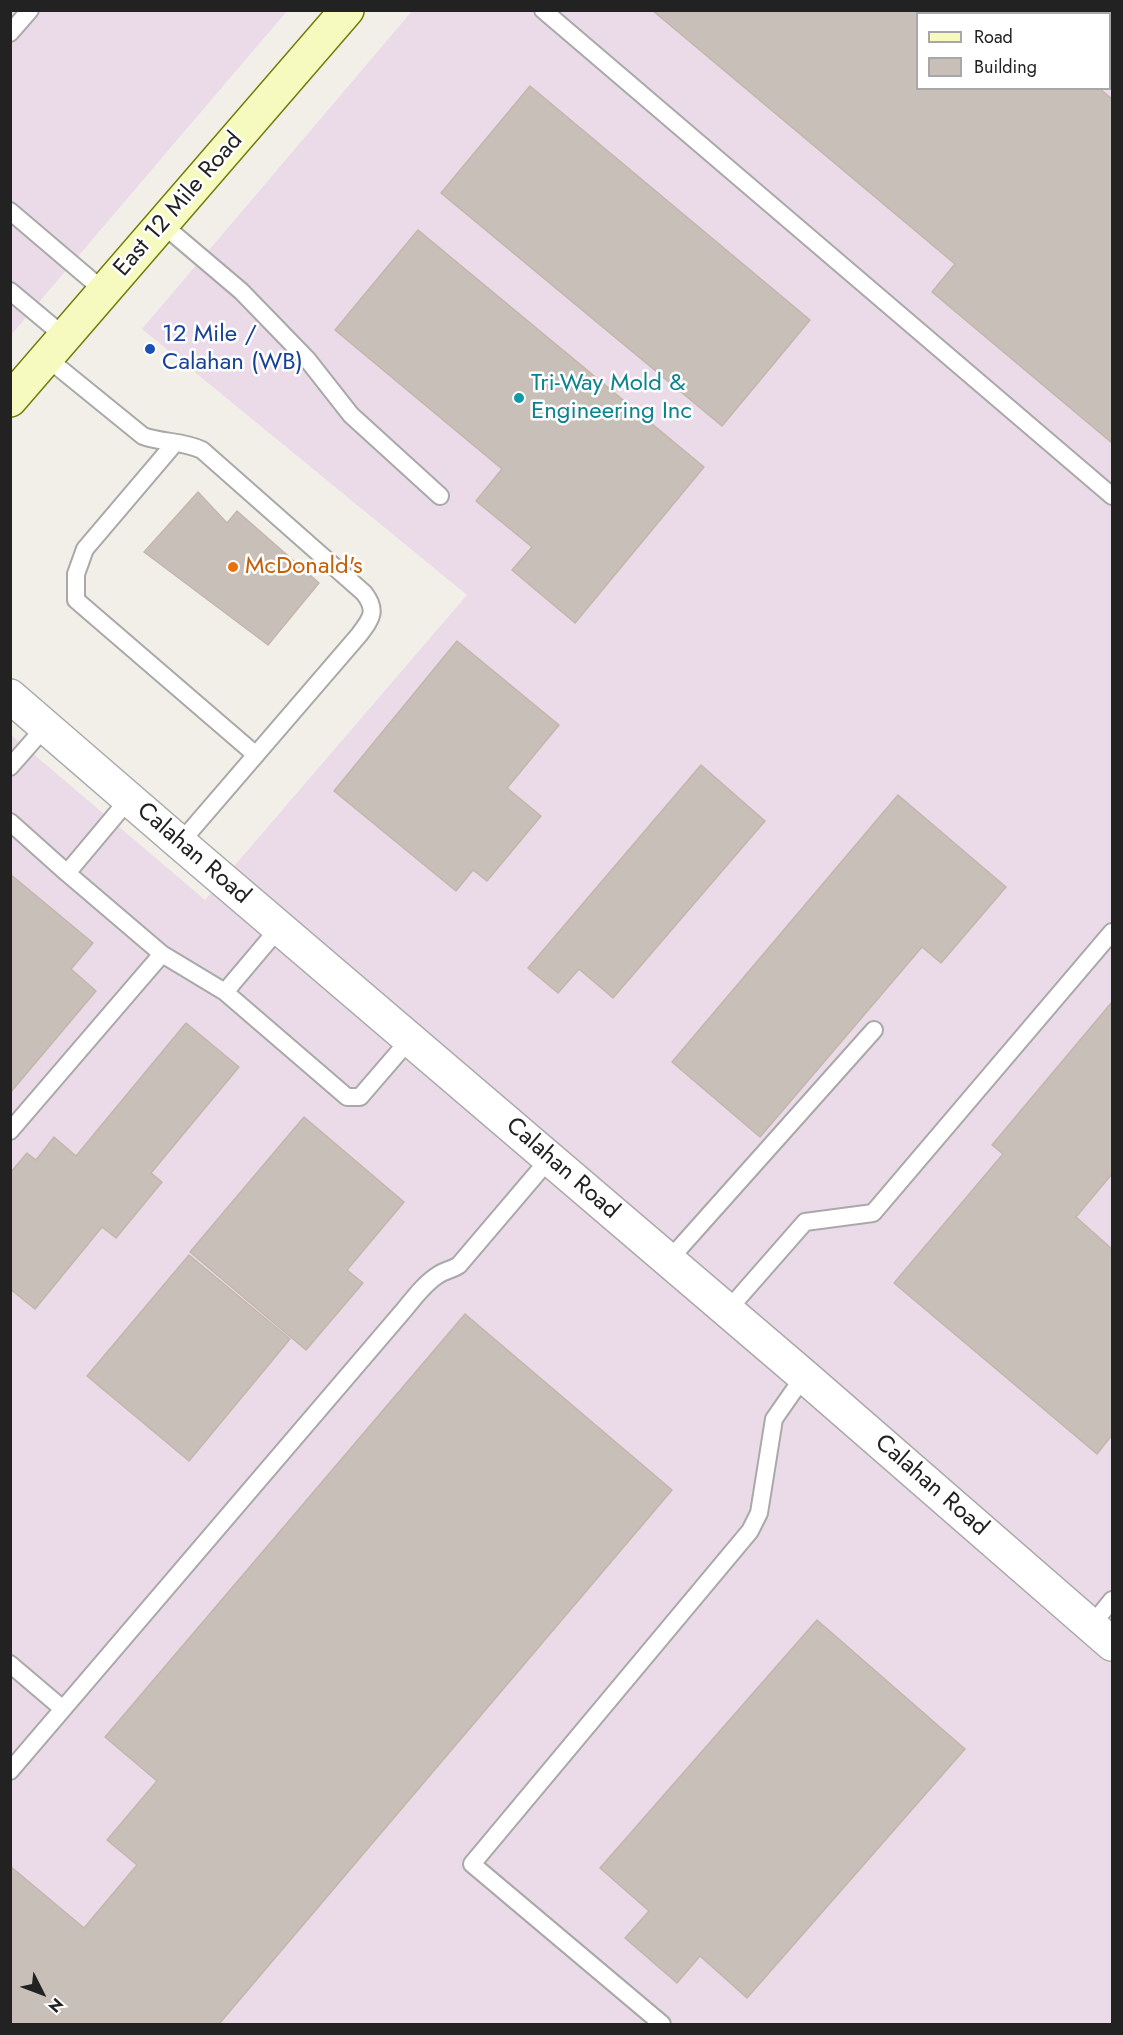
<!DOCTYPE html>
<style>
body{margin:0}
#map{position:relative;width:1123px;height:2035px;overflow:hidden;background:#f2efe9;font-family:Jost,sans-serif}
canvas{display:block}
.frame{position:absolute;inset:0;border:12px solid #222;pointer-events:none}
.legend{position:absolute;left:916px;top:12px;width:195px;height:78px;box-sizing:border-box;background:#fff;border:2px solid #a7a7a7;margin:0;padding:8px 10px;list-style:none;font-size:18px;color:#222}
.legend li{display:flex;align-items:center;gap:12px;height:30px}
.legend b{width:30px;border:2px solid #a7a7a7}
.north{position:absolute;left:12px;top:1963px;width:60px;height:60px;-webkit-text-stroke:4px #fff;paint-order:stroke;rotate:132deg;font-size:16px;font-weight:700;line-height:24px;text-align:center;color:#222}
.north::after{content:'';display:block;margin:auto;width:21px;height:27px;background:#222;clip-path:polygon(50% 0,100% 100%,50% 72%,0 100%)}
</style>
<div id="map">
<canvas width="1123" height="2035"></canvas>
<div class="frame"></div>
<ul class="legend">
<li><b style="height:8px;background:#f7fabf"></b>Road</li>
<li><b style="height:16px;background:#c7bfb8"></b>Building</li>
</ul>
<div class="north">N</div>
</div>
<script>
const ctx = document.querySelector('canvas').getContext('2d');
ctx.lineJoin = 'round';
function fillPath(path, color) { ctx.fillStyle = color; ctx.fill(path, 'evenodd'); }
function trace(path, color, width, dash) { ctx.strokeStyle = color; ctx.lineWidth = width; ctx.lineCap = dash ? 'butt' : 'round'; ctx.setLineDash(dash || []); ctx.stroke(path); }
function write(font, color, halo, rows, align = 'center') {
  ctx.font = font + ' Jost,sans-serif'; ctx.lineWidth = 5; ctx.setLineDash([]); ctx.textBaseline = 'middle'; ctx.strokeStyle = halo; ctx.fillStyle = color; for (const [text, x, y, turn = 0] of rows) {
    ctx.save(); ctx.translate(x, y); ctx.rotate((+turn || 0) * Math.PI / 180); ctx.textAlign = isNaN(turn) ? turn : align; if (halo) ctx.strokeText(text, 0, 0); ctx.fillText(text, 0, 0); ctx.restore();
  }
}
fillPath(new Path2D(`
 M11 11H287L11 335Z
 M412 11H1112V2024H11L10 734 205 900 467 595 142 329ZM918 14H1110V88H918Z`), '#ebdbe8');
const building = new Path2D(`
 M652 10H1006L1010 14H918V88H1099L1112 99V443L932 292 955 264Z
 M530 86 810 320 722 426 441 193Z
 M418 230 704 467 575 623 512 570 532 547 476 501 502 469 335 330Z
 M198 492 227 523 237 511 319 583 268 645 144 552Z
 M457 641 559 725 507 788 541 816 487 881 473 870 456 891 334 791Z
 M701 765 765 821 613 998 579 969 558 993 528 968Z
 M898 795 1006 887 941 963 922 947 760 1137 672 1062Z
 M10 874 93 943 71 969 96 991 10 1093Z
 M1112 1002V1174L1076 1217 1112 1249V1435L1097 1454 894 1283 1003 1154 992 1145Z
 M186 1023 239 1067 151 1173 162 1182 116 1238 102 1227 35 1309 10 1289V1173L27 1153 36 1160 54 1137 76 1156Z
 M304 1117 404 1202 347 1270 363 1283 306 1350 190 1252Z
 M189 1255 290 1339 189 1461 87 1376Z
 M465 1314 672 1490 219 2024H10V1866L84 1928 137 1865 107 1840 157 1781 105 1737Z
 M817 1620 965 1749 747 1998 700 1956 677 1983 625 1938 649 1911 600 1868Z`);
fillPath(building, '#c7bfb8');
trace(building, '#c4b6ab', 1.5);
const lane = new Path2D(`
 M543 10 1112 496
 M10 33 30 10
 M10 211 104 291
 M162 224 241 291 307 359 351 415 440 496
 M10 291 65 337
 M47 358 143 436C163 443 183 441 202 450L364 593C378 611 371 619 359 635L180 843
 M175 443 85 549 76 574V600L256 755
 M10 767 46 726
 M129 799 67 873 162 954 225 992
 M10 822 67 873
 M279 928 225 992 347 1097H360L410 1039
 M10 1131 162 954
 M668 1261 874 1030
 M727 1311 805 1222 873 1213 1112 932
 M1091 1626 1112 1600
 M10 1664 63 1709
 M10 1771 404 1310C414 1298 425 1283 438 1275 445 1270 452 1270 459 1265L550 1158
 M662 2024 472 1864 750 1531 759 1513 774 1419 804 1376`);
const street = new Path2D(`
 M10 696 180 843 804 1376 1112 1644`);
const secondary = new Path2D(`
 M10 400 347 10`);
trace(lane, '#a9a9a9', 20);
trace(street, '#a9a9a9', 36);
trace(secondary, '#707d05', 36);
trace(lane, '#fff', 16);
trace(street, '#fff', 33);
trace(secondary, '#f7fabf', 33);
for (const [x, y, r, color] of [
 [150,349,6,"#1a4fb4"],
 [519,398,6,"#0f9aa8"],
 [233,567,6,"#e8710a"]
]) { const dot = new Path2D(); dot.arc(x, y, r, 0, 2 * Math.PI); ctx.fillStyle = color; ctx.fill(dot); trace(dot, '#fff', 2); }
write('24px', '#222', '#fff', [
 ["East 12 Mile Road",179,205,-49],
 ["Calahan Road",193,854,41],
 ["Calahan Road",562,1169,41],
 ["Calahan Road",931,1486,41]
]);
write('24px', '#164399', '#fff', [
 ["12 Mile /",162,335],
 ["Calahan (WB)",162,363]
], 'left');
write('24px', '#0d838f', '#fff', [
 ["Tri-Way Mold &",531,384],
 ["Engineering Inc",531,412]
], 'left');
write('24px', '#c56008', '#fff', [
 ["McDonald's",245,567]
], 'left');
</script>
